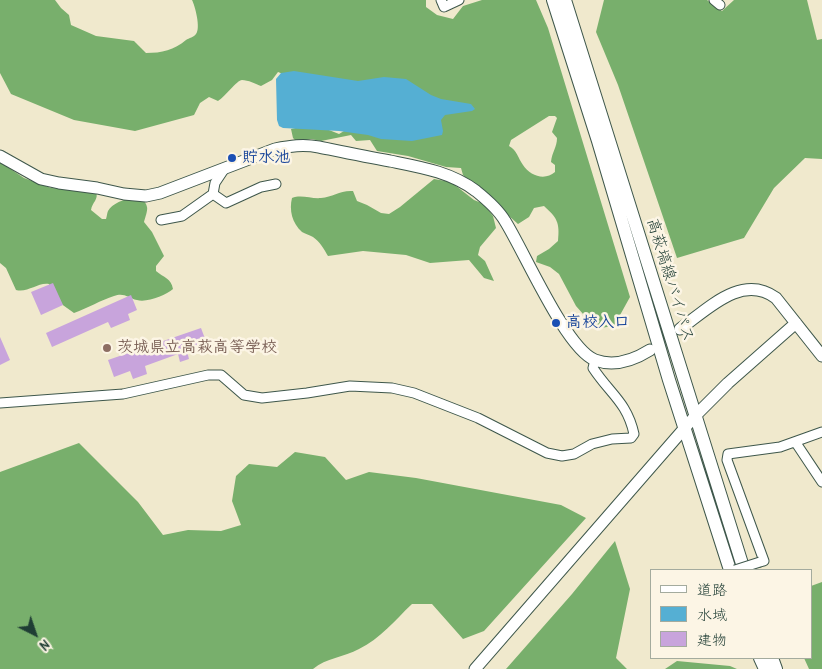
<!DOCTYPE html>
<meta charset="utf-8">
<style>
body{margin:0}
#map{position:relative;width:822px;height:669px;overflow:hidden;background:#f0e9cd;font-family:"Patrick Hand","Klee One",sans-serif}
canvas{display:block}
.legend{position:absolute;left:650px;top:569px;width:162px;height:90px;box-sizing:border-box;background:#fcf5e5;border:1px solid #a4ab9e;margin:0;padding:6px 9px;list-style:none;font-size:15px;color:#1f3d34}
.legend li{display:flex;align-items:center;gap:10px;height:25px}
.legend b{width:25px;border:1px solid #a4ab9e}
.north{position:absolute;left:10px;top:609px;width:50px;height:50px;-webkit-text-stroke:4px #fcf5e5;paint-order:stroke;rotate:139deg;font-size:14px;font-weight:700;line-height:20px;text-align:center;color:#1f3d34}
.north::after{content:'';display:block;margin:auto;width:18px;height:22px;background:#1f3d34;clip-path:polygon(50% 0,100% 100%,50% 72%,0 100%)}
</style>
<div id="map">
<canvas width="822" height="669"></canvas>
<ul class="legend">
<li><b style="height:6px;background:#fff"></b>道路</li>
<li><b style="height:14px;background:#55afd3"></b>水域</li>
<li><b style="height:14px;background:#c8a4dc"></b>建物</li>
</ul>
<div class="north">N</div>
</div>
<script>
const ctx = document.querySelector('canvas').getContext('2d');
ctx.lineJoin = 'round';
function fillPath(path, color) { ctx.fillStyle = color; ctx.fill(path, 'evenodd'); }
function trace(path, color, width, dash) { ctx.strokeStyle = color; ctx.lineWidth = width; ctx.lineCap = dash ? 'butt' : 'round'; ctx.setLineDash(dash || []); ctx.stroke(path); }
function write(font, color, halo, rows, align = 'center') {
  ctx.font = font + ' "Patrick Hand","Klee One",sans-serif'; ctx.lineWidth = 5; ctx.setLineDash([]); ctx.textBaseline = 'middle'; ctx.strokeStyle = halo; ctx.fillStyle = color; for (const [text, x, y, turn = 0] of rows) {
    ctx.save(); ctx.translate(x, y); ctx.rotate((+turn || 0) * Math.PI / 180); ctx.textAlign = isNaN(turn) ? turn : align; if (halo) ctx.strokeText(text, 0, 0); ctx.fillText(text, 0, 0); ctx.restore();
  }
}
fillPath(new Path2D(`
 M0 0H55L61 8 69 15 71 25 96 36 134 41 146 53C162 53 174 50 186 40 189 38 194 37 196 34 201 28 195 6 192 0H426V7L437 15 453 19 463 6 482 0H536L548 28 630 297 614 326 600 328 591 323 576 306 559 274 550 267 536 262 537 256 549 249 558 241C560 222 557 218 544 206L534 208 529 217 518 224 463 175 461 168 446 167 408 156 377 151 370 140 356 141 351 135 321 141 311 139 297 142 293 138 291 129 314 124 339 134 344 131 283 74 278 72 272 80 261 86C256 84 248 80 242 80 237 80 225 97 218 101L209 97 200 103 194 115 135 131 74 120 11 94 0 73ZM549 116H555L557 118 552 132 557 138C557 147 552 152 551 162L555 165V172C545 181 530 176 523 165 518 158 517 150 509 146L511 140Z
 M604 0H707L722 11 734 0H807L817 40 822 39V159L805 158 774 188 744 238 677 258 618 85 596 32Z
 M0 162 24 178 51 188 96 191C99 200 92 202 91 210L102 219H106C107 216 107 213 108 211 114 200 144 191 147 207 148 210 145 218 144 222L152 232 164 256 156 266V271C164 278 171 278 173 289 166 295 147 303 137 300 128 298 124 292 114 296 101 300 88 308 74 313L60 303 49 284C38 282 28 293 16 290L6 268 0 263Z
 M434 179 451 182 474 200 484 204 493 216 496 228 480 247 478 255 485 261 494 281 484 278 469 260 430 263 406 255 363 251 328 256C324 249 320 242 313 237 310 235 305 234 302 232 292 223 289 210 292 198 301 194 311 199 321 198 333 197 340 190 353 191L357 201 367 205 381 213 389 214 400 207Z
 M79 443 138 502 163 535 188 530 221 531 241 525 232 501 236 476 249 464 277 467 295 452 325 457 346 480 369 472 416 478 561 505 586 518 484 631 463 639 432 604H412C395 620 380 639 359 649 344 657 326 658 313 669H0V472Z
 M615 541 630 589 616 658 627 669H506L572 594Z
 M822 582V669H809L804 658H811V586Z
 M677 661 730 666 737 669H665Z`), '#78af6c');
fillPath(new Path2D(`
 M294 71 358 81 384 77 406 79 431 95 441 99 471 104 475 109 472 111 445 115 441 120 443 131 442 135 412 141 381 139 368 135 339 131 283 128 279 126 277 120 276 79 281 73Z`), '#55afd3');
fillPath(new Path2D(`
 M53 283 63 305 41 315 31 292Z
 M131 295 137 310 128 314 130 320 111 328 108 322 52 347 46 333Z
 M201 328 207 344 187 351 189 359 180 362 178 354 145 366 147 374 133 379 130 371 114 377 108 360Z
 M0 337 10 360 0 365Z`), '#c8a4dc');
const minor = new Path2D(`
 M441 0 444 7 459 0
 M714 0 720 5
 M213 194 215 183 225 168
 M161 220 182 216 213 194 226 203 261 187 276 184
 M0 403 123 394 208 375H221L244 395 262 398 307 393 350 386 392 388 414 393 478 418 547 453 562 456 574 454 592 444 612 439 631 438 634 434C627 402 610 394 593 368L595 360
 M796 443 822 482
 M760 562 764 561 727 460 728 454 780 447 822 432`);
const tertiary = new Path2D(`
 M0 156 41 179 59 183 97 188 124 194 146 196 160 193 275 149C290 146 303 144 319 147 343 152 366 157 390 161 420 167 451 172 476 191 486 199 498 209 505 221 524 251 566 349 595 360 614 367 634 360 650 350
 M680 329C708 309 742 273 776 298L822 356
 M475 669 696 415 728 383 796 323`);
const secondary = new Path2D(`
 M553 0 598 141 669 380 730 570
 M565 0 744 570
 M760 658 765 669
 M772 658 776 669`);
trace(minor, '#3e574b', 11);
trace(tertiary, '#3e574b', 13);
trace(secondary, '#3e574b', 14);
trace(minor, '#fff', 9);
trace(tertiary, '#fff', 11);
trace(secondary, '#fff', 12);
const minorBridge = new Path2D(`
 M735 570 760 562`);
trace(minorBridge, '#3e574b', 11, []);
trace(minorBridge, '#fff', 9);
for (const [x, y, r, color] of [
 [232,158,5,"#1a4fb4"],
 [556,323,5,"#1a4fb4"],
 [107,348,5,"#8d6e63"]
]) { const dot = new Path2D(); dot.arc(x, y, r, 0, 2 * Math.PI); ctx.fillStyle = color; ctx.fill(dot); trace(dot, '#fcf5e5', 2); }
write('bold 16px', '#164399', '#fcf5e5', [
 ["貯水池",242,158],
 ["高校入口",566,323]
], 'left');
write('16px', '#1f3d34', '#fcf5e5', [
 ["高萩塙線バイパス",670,280,73]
]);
write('bold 16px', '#785e54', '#fcf5e5', [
 ["茨城県立高萩高等学校",117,348]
], 'left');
</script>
